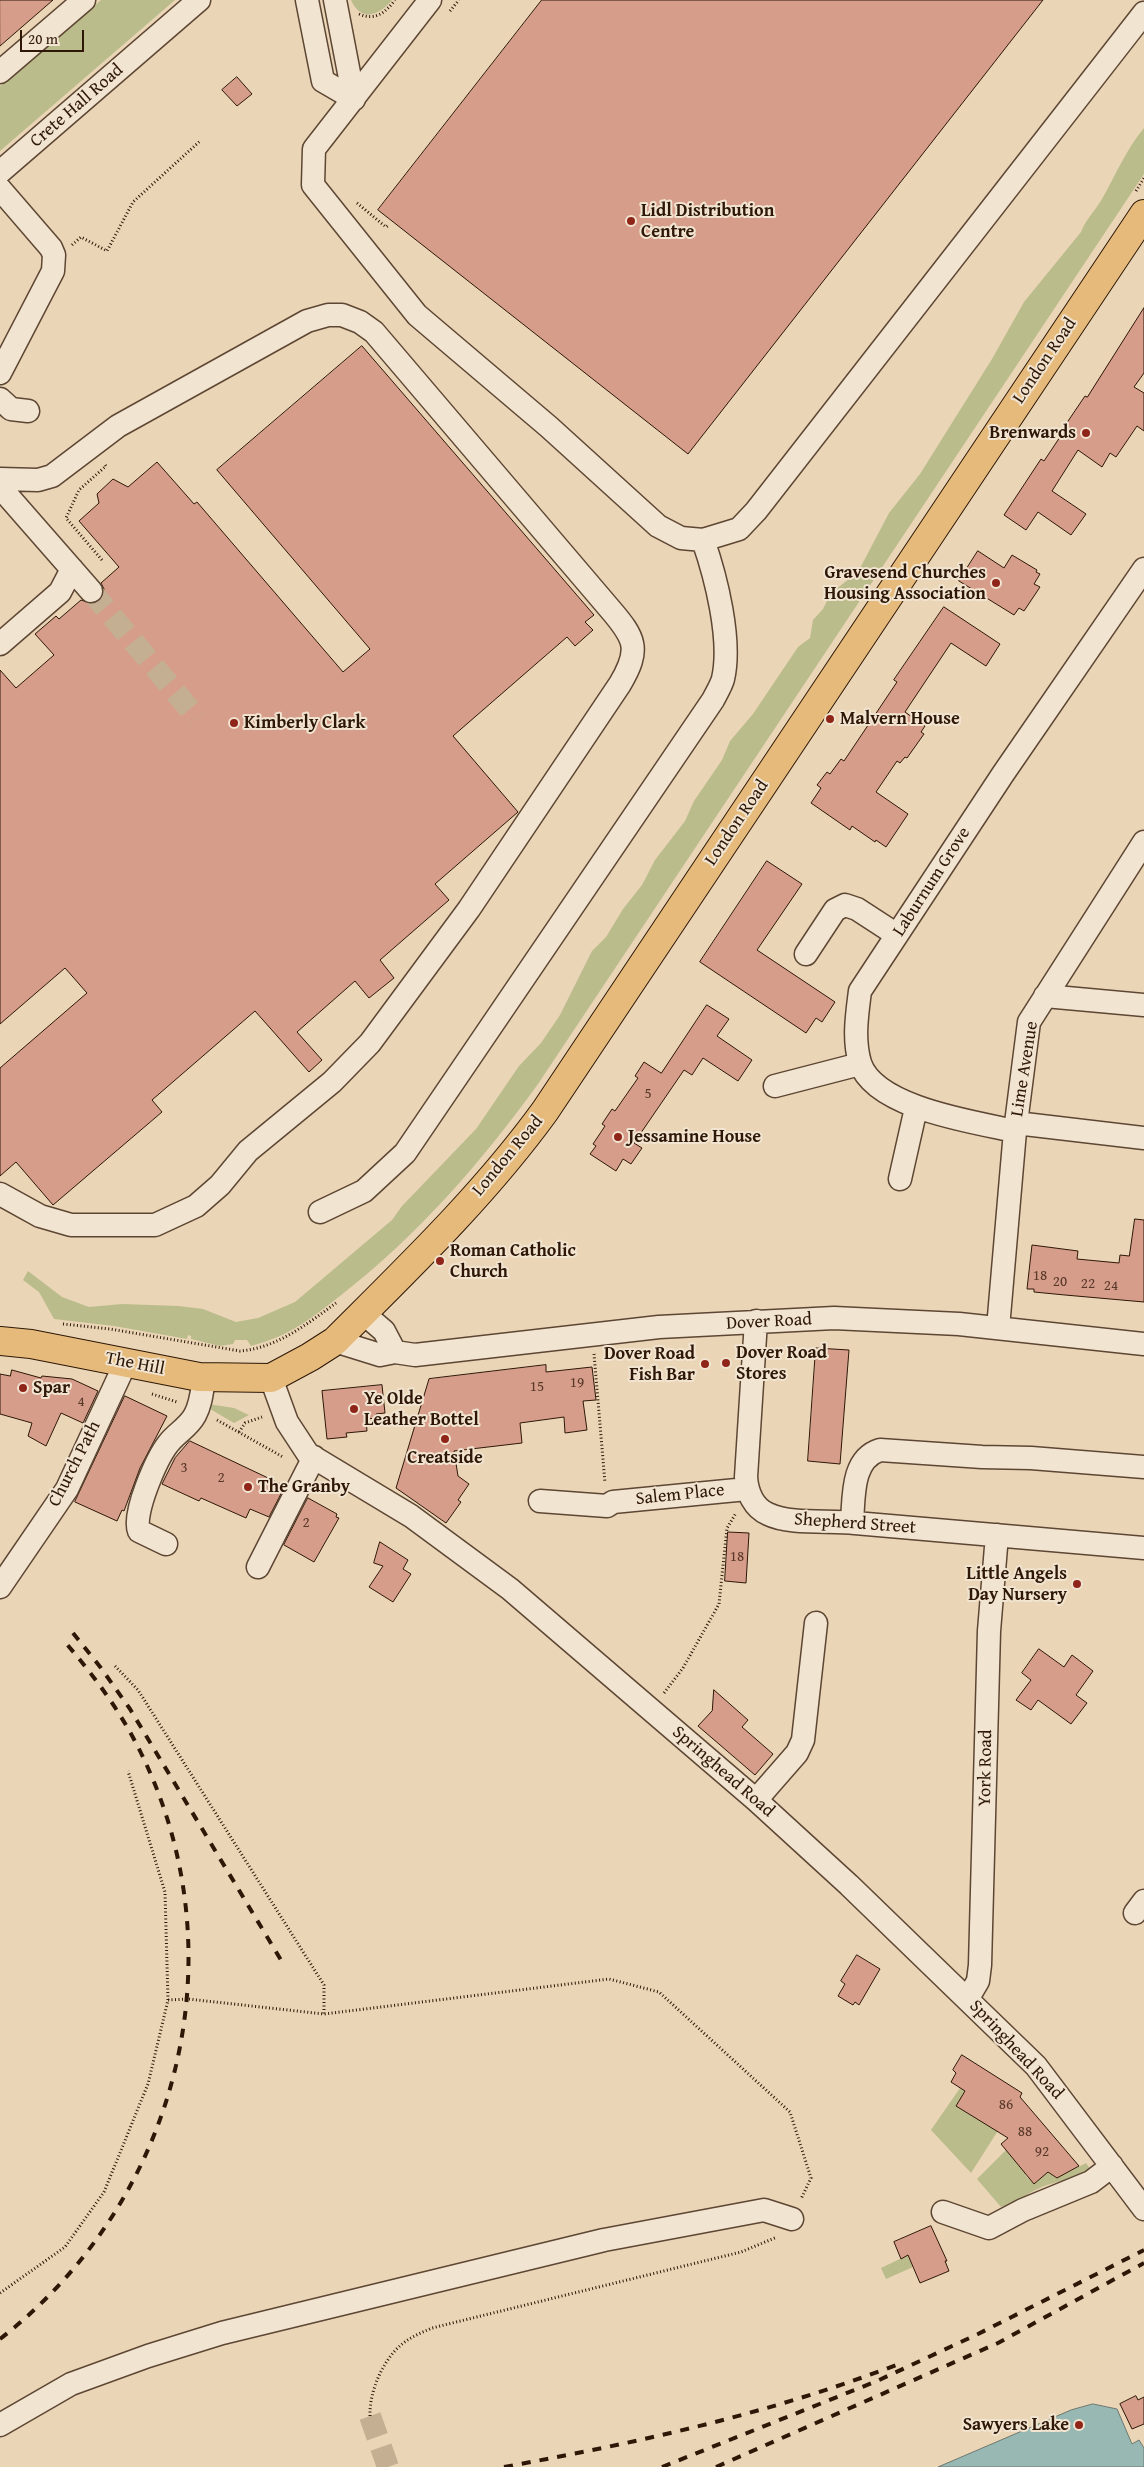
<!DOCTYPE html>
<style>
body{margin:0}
#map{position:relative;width:1144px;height:2467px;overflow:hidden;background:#ead5b6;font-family:"Gentium Book Plus",serif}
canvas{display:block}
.scale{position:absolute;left:20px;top:30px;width:64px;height:22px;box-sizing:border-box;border:2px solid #2e1707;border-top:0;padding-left:6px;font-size:15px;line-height:18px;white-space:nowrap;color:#2e1707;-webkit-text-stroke:4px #f1e4d0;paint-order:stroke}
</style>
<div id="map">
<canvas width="1144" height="2467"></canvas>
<div class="scale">20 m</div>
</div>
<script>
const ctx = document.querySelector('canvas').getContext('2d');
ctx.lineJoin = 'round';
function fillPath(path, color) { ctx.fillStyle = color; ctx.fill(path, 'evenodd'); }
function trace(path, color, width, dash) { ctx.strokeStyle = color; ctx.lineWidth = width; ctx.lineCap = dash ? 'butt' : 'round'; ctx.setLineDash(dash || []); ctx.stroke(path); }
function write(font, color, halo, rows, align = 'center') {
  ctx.font = font + ' "Gentium Book Plus",serif'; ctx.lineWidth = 4; ctx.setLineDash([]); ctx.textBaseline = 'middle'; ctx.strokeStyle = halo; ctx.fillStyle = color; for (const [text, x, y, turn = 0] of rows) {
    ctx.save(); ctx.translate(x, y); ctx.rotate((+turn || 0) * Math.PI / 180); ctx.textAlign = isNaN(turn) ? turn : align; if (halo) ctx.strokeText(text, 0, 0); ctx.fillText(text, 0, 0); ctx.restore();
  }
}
fillPath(new Path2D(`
 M101 0H175L0 151V86Z
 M351 0H392C380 15 361 23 351 0Z
 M1144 128V174L538 1084C481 1163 417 1236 340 1296 322 1310 302 1326 280 1336 271 1340 261 1343 251 1346L247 1340H235L233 1344 220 1346 191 1339V1336L188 1335 187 1339 114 1326 54 1319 39 1292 23 1280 28 1271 62 1297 89 1307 122 1304 179 1306 203 1309 236 1322 258 1318 295 1302 392 1220 402 1206 476 1129 519 1066 541 1043 560 1015 592 951 606 937 623 909 642 885 655 860 685 821 694 801 722 760 730 741 753 714 798 647 810 638 813 620 823 609 831 593 858 572 889 513 920 474 992 359 1024 302 1081 232C1086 219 1095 211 1102 199 1116 174 1126 150 1144 128Z
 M208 1404 234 1408 249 1415 234 1423 205 1406Z
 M960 2088 966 2089 956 2106 971 2115H1008L971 2173 931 2130Z
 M1006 2150 1030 2170 1025 2175 1034 2184 1048 2172 1057 2178 1086 2163 1091 2170C1074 2179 1064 2180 1047 2185 1031 2190 1018 2203 1001 2207L977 2179Z
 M908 2255 913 2267 886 2279 881 2268Z`), '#bbbc8b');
const water = new Path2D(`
 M1093 2404 1117 2409 1132 2444 1139 2440 1144 2448V2467H938L1071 2410Z`);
fillPath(water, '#98b8b4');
trace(water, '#6e786f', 1);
const building = new Path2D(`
 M0 0H53L0 46Z
 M542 0H1043L688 454 378 210Z
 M237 77 252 94 237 106 222 90Z
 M1144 308V373L1134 387 1144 393V431L1137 426 1116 457 1110 453 1102 467 1078 450 1052 491 1086 514 1071 535 1038 512 1026 530 1004 515 1041 459 1044 461 1066 428 1064 427 1085 396 1087 397Z
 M362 346 594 615 585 622 593 630 575 646 567 637 453 736 518 812 435 884 449 900 380 960 394 978 369 998 355 981 297 1032 322 1060 309 1072 255 1011 152 1100 162 1112 53 1205 16 1162 0 1176V1068L87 993 65 968 0 1024V670L16 688 54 655 35 634 56 616 59 619 81 600 93 604 100 601 104 589 101 583 119 567 79 521 99 503 97 494 113 479 128 487 157 462 194 504 197 502 343 672 370 649 217 470Z
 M978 551 1004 568 1012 555 1037 570 1036 572 1040 574 1034 584 1040 587 1024 611 1019 608 1014 615 959 581Z
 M944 607 1000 644 986 666 951 643 905 712 925 726 921 732 924 734 907 758 905 757 900 763 897 761 876 792 908 814 886 847 876 840 875 842 852 826 850 830 811 803 821 788 817 785 827 772 830 774 841 759 844 761 897 682 894 680Z
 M767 861 802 884 757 950 835 1002 822 1022 816 1018 806 1033 700 962Z
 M707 1005 729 1019 717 1036 752 1060 738 1081 703 1058 692 1075 684 1070 634 1143 642 1148 631 1164 623 1159 616 1171 590 1154 596 1146 593 1144 605 1126 602 1124 612 1109 615 1111 638 1078 635 1076 644 1062 661 1073Z
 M1135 1219 1144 1220V1302L1065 1295 1034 1292V1289H1027L1032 1245 1078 1251 1077 1259 1119 1263 1120 1255 1129 1256Z
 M816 1348 849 1350 840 1464 808 1461Z
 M546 1365V1372L592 1367 596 1400 583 1401 587 1430 565 1433 564 1417 520 1423 522 1443 454 1451 458 1476 469 1484 458 1500 461 1502 446 1523 396 1488 429 1379Z
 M12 1370 41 1378 42 1376 72 1379 98 1391 83 1423 61 1413 46 1446 28 1436 32 1423 0 1414V1374L10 1376Z
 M382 1385 385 1413 376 1414 377 1418 366 1419 367 1431 346 1433 347 1437 327 1439 322 1391Z
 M125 1396 167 1416 140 1468 124 1511 122 1510 117 1521 75 1502Z
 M190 1441 285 1486 269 1517 250 1509 246 1518 201 1498 199 1501 162 1484 175 1458Z
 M308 1498 337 1514 336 1517 339 1518 314 1562 284 1545Z
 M728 1532 749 1533 746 1583 725 1581Z
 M380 1542 408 1560 403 1569 411 1574 393 1602 369 1587 383 1566 374 1563Z
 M1039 1649 1064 1667 1072 1655 1093 1671 1076 1695 1087 1703 1071 1724 1038 1700 1031 1710 1016 1700 1031 1680 1022 1673Z
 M714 1690 748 1720 742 1727 773 1754 755 1775 698 1726 712 1711Z
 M857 1955 880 1969 859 2005 855 2002 853 2005 838 1996 845 1984 841 1981Z
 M962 2055 1022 2093 1020 2097 1079 2166 1057 2178 1048 2172 1034 2184 1001 2144 1008 2138 956 2106 965 2091 951 2082 956 2073 953 2070Z
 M931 2226 947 2261H945L949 2271 920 2283 908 2255 901 2259 894 2242Z
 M1136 2396 1138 2400 1144 2397V2424L1132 2429 1120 2404Z`);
fillPath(building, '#d79d8b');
trace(building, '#2e1707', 1);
trace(new Path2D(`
 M91 591 197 718
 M370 2416 388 2467`), '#c4af93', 22, [22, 11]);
const minor = new Path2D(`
 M307 0 323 81 354 99
 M335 0 354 99
 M430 0 314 149 313 185 417 315 549 427 658 526 681 538 703 540 739 529 756 511 1144 13
 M0 72 84 0
 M0 172 199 0
 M0 189 51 248 54 255 53 271 0 373
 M0 399 11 409 28 411
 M0 479 38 480 52 476 118 426 307 321 328 315H342L360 322 374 332 610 609C635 638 641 649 620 684L469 909 370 1043 332 1082 248 1151 220 1185 196 1206 155 1225H71L40 1216 0 1194
 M0 487 91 591
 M0 644 60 592 72 569
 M806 954 835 910 845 905 857 909 897 935
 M1045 996 1144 1005
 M775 1086 860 1064
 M1016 1123 1144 1138
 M1015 1131C974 1122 875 1108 860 1063 853 1039 857 1015 860 991L1003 774 1144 569
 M900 1179 916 1108
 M320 1212 364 1191 405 1153 713 700C716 694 721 686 723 679 732 640 716 577 703 540
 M363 1313 384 1331 395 1352
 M756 1321 746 1477C747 1493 754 1508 768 1514 790 1525 830 1520 855 1523 951 1531 1048 1540 1144 1548
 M998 1328 1015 1131 1029 1022 1144 842
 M335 1341 380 1355 395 1352 415 1355 659 1327 834 1318 959 1324 1144 1344
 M271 1378 287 1422 308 1454 411 1516 510 1589 756 1800 849 1885 1036 2066 1144 2209
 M540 1501 607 1506 613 1502 747 1489
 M852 1522C854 1498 851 1459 880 1450L982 1457 1031 1458 1144 1467
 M166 1544 139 1531C132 1514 157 1458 168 1444 176 1433 188 1428 195 1415 201 1404 202 1391 204 1378
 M258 1567 314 1457
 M0 1587 67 1489 126 1362
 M756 1800 797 1753 803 1740 816 1623
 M1135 1913 1144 1901
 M968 1998 978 1981 980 1965 989 1631 997 1535
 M943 2212 989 2228 1023 2210 1091 2182 1112 2166
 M0 2425 71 2384 148 2356 222 2333 604 2240 764 2210 792 2219`);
const major = new Path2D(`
 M0 1341 31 1344 199 1377 271 1378 310 1357 335 1341C408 1268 484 1195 545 1111L1144 214`);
trace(minor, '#5d4633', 25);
trace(major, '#2e1707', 30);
trace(new Path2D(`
 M450 11 459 0
 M359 14C375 21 385 13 395 0
 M1136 191 1144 178
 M357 203 386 227 389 225
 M72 245 81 237 107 251 133 202 200 141
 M102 560 66 518 79 490 106 466 104 463
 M63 1324 110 1329 240 1351C277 1348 307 1324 336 1303
 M594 1354 605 1483
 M152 1394 177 1402
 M217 1420 283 1457
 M239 1432 245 1423 262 1417
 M115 1666 138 1690 324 1985V2014
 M664 1693 683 1668 719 1604 727 1528 736 1513
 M168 2000 188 1999 324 2014 609 1979 659 1992 790 2112 811 2178 801 2199
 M0 2293 65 2247 104 2192 148 2084 168 2000 165 1892 128 1771
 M370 2416C369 2392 383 2360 401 2345 410 2337 421 2333 432 2328L741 2252 777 2237`), '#2e1707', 3, [1, 2.5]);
trace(minor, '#f1e4d0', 22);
trace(major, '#e5ba7b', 28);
trace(new Path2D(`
 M73 1633 101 1668 130 1709 284 1965
 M0 2339C178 2201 241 1957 141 1753 121 1712 95 1677 65 1642
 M504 2467C641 2442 768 2414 899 2364
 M662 2467 877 2381 978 2334 1144 2250
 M716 2467 998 2343 1144 2263`), '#2e1707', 4, [9, 9]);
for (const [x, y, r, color] of [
 [631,221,5,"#8f2418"],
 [1086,433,5,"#8f2418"],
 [996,583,5,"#8f2418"],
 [830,719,5,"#8f2418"],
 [234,723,5,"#8f2418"],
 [618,1137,5,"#8f2418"],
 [440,1261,5,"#8f2418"],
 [726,1363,5,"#8f2418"],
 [705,1364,5,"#8f2418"],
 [23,1388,5,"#8f2418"],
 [354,1409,5,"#8f2418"],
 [445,1439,5,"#8f2418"],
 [248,1487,5,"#8f2418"],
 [1077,1584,5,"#8f2418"],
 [1079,2425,5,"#8f2418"]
]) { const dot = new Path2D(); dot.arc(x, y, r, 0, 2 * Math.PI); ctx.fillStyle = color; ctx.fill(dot); trace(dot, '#f1e4d0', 2); }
write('15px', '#583828', null, [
 ["5",648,1094],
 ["18",1040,1276],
 ["20",1060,1282],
 ["22",1088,1284],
 ["24",1111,1286],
 ["19",577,1383],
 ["15",537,1387],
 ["4",81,1402],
 ["3",184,1468],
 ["2",221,1478],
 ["2",306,1523],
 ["18",737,1557],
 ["86",1006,2105],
 ["88",1025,2132],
 ["92",1042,2152]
]);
write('18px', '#2e1707', '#f1e4d0', [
 ["Crete Hall Road",77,106,-41],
 ["London Road",1045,361,-56],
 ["London Road",737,823,-56],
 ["Laburnum Grove",932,882,-57],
 ["Lime Avenue",1025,1069,-81],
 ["London Road",508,1156,-50],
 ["Dover Road",769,1322,-3],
 ["The Hill",135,1364,11],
 ["Church Path",75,1464,-63],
 ["Salem Place",680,1495,-6],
 ["Shepherd Street",855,1524,4],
 ["York Road",986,1768,-89],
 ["Springhead Road",723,1772,41],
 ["Springhead Road",1016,2050,47]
]);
write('bold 18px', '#2e1707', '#f1e4d0', [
 ["Lidl Distribution",641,211],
 ["Centre",641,232],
 ["Brenwards",1076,433,"right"],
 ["Gravesend Churches",986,573,"right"],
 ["Housing Association",986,594,"right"],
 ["Malvern House",840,719],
 ["Kimberly Clark",244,723],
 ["Jessamine House",628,1137],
 ["Roman Catholic",450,1251],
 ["Church",450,1272],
 ["Dover Road",736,1353],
 ["Stores",736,1374],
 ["Dover Road",695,1354,"right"],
 ["Fish Bar",695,1375,"right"],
 ["Spar",33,1388],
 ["Ye Olde",364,1399],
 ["Leather Bottel",364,1420],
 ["Creatside",445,1458,"center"],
 ["The Granby",258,1487],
 ["Little Angels",1067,1574,"right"],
 ["Day Nursery",1067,1595,"right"],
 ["Sawyers Lake",1069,2425,"right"]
], 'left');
</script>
